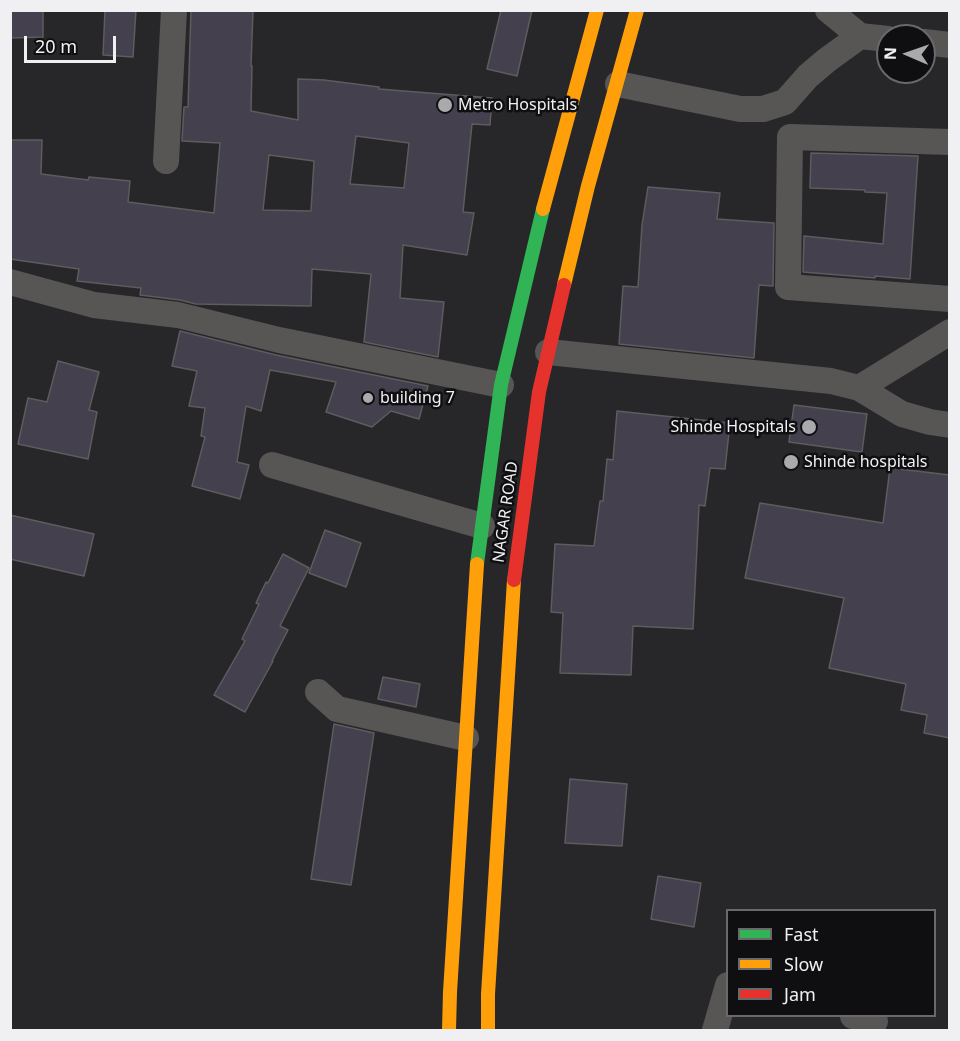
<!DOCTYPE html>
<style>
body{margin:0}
#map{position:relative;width:960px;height:1041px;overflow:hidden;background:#272629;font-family:"Noto Sans",sans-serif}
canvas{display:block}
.frame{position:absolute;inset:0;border:12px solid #f0f0f3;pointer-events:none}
.legend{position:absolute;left:726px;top:909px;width:210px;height:108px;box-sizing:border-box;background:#0f0f11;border:2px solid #69696b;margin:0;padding:8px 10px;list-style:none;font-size:18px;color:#f0f0f3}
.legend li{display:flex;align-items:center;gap:12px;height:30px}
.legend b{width:30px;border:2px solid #69696b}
.north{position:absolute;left:876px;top:24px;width:60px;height:60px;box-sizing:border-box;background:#0f0f11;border:2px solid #69696b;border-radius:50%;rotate:272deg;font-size:16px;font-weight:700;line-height:24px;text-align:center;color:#f0f0f3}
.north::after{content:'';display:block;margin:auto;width:21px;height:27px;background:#aaa9ac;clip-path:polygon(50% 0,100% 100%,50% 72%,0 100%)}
.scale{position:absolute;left:24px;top:36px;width:92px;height:27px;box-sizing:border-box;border:3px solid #f0f0f3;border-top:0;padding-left:8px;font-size:18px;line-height:21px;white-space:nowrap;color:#f0f0f3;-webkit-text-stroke:4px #0f0f11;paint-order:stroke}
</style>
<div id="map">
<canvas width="960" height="1041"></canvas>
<div class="frame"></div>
<ul class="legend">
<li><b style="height:8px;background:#30b455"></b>Fast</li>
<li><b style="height:8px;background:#ff9f0a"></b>Slow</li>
<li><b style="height:8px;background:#e5322d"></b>Jam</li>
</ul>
<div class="north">N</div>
<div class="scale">20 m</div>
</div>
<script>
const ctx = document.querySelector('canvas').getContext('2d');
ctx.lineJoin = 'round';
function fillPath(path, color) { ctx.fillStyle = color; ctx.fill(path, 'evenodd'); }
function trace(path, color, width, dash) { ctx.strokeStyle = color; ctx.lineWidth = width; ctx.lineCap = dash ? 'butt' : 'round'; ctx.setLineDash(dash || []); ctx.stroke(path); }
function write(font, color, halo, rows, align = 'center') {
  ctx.font = font + ' "Noto Sans",sans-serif'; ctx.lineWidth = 5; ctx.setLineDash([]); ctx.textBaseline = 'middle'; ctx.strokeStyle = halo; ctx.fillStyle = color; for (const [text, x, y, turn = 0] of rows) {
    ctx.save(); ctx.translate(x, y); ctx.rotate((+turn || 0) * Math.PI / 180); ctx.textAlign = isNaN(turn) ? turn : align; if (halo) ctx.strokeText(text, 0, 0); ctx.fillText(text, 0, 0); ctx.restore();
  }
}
const building = new Path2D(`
 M10 10H43V37L10 38Z
 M105 10H136L133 57 103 55Z
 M191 10H253L251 66H252L251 111 298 120V79L324 80 379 87V89L492 98 490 125 472 124 463 212 474 213 467 255 403 245 400 298 444 302 438 357 364 342 371 274 312 269 311 306 196 304 180 300 140 295 141 288 77 281 79 269 10 259V140H42L41 174 88 180 89 177 130 181 128 202 214 213 220 143 182 141 184 107H188ZM356 136 409 143 404 188 350 184ZM269 155 314 161 311 211 263 210Z
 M501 10H532L517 76 487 69Z
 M811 153 918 156 910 279 875 276V278L803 272 804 236 883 244 887 193 865 192V190L810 188Z
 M648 187 720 193 717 219 774 223 773 286 759 285 754 358 619 344 623 286 638 287 642 225Z
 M180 331 276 355 428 386 419 419 391 411 372 427 326 412 336 382 270 370 261 411 246 406 237 462 249 465 240 499 192 486 205 437 201 436 205 408 189 406 197 371 172 366Z
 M58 361 99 372 89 410 97 412 88 459 18 444 28 398 47 402Z
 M794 405 867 414 862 452 789 442Z
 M617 411 730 423 725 469 710 468 705 506 699 505 693 629 633 626 631 675 560 673 563 613 551 612 555 544 594 546 600 501H603L607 459 613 460Z
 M890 468 950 475V738L924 733 927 715 901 710 906 684 829 668 844 598 745 578 760 503 883 523Z
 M10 515 94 534 84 576 10 559Z
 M325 530 361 543 346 587 309 573Z
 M283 554 309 568 280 626 288 630 272 661H273L245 712 214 695 245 641 242 639 259 604 256 603 266 582 268 583Z
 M383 677 420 684 416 707 378 699Z
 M334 724 374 733 351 885 311 879Z
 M570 779 627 784 622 846 565 843Z
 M658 876 701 883 694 927 651 919Z`);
fillPath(building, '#44404d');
trace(building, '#5d5c5f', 1.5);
trace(new Path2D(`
 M828 10 860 36 888 39
 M924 42 950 45
 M618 84 740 109H763L785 102 808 76 827 60 860 36
 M950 142 790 137 788 287 950 299
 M166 161 174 10
 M10 282 94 305 178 315 279 340 501 385
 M548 352 831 381 859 388 902 414 930 422 950 425
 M859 388 950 332
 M272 465 482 526
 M318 692 337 709 466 738
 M853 1016 875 1021 871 1030
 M715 1030 728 985`), '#575655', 26);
trace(new Path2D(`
 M477 564 501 385 543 209`), '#30b455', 14);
trace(new Path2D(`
 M543 209 597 10
 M564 285 588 186 637 10
 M449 1030 450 992 477 564
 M488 1030V994L514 580`), '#ff9f0a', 14);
trace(new Path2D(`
 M514 580 539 392 564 285`), '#e5322d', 14);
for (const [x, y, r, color] of [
 [445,105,8,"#aaa9ac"],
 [368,398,6,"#aaa9ac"],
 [809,427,8,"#aaa9ac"],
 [791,462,8,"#aaa9ac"]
]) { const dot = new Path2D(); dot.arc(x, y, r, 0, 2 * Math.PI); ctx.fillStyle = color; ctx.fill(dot); trace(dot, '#0f0f11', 2); }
write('16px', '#f0f0f3', '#0f0f11', [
 ["Metro Hospitals",458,105],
 ["building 7",380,398],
 ["Shinde Hospitals",796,427,"right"],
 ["Shinde hospitals",804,462]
], 'left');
write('16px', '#f0f0f3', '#0f0f11', [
 ["NAGAR ROAD",506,512,-82]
]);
</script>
